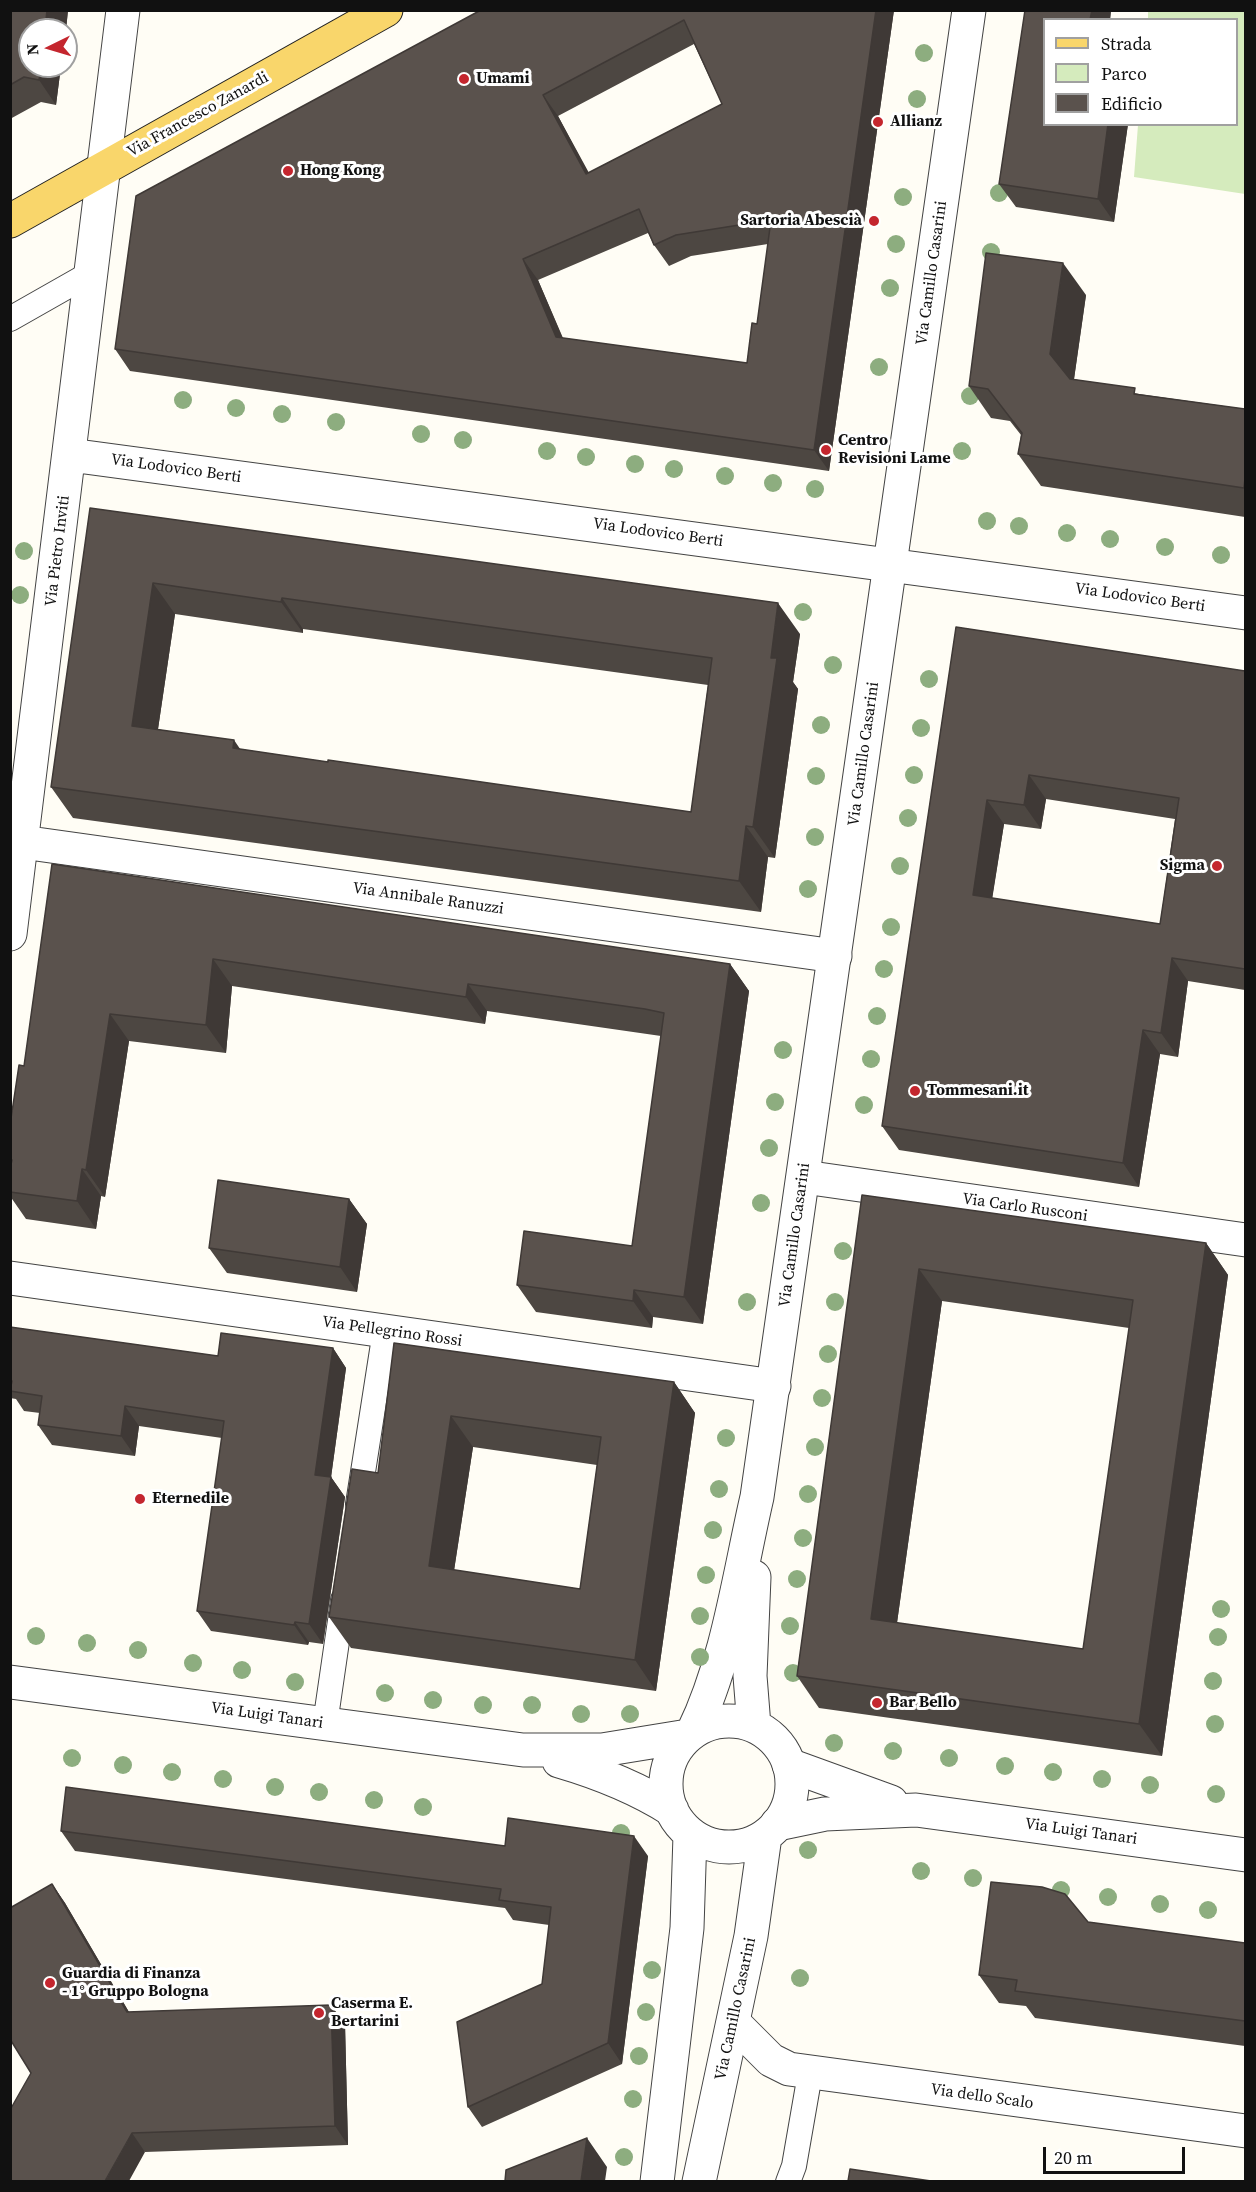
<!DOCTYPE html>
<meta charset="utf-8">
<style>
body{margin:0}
#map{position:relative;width:1256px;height:2192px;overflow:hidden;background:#fffdf5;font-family:"Source Serif 4",serif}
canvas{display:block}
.frame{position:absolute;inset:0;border:12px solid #111;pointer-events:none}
.legend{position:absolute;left:1043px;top:18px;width:195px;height:108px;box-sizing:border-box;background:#fff;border:2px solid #a0a0a0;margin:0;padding:8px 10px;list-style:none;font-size:18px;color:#111}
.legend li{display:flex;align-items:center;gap:12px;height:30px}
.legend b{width:30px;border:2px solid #a0a0a0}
.north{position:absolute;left:18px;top:18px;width:60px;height:60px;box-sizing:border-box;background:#fff;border:2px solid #a0a0a0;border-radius:50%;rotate:265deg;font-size:16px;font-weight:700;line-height:24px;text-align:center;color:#111}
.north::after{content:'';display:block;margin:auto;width:21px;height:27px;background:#c4262e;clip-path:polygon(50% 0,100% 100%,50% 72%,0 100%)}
.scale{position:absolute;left:1043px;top:2147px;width:142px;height:27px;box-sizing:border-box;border:3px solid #111;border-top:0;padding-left:8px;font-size:18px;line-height:21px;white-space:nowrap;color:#111;-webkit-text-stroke:4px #fff;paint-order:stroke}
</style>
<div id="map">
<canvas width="1256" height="2192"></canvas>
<div class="frame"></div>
<ul class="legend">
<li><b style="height:8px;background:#f9d66b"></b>Strada</li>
<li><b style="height:16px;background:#d5ebbd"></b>Parco</li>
<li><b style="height:16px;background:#5a524d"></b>Edificio</li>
</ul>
<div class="north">N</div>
<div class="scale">20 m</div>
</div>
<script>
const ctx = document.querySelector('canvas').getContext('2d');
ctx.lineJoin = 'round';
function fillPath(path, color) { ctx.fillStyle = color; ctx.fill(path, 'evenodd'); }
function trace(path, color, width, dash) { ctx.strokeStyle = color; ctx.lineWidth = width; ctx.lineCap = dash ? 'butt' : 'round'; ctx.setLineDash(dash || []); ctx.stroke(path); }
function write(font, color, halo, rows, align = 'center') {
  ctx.font = font + ' "Source Serif 4",serif'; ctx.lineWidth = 6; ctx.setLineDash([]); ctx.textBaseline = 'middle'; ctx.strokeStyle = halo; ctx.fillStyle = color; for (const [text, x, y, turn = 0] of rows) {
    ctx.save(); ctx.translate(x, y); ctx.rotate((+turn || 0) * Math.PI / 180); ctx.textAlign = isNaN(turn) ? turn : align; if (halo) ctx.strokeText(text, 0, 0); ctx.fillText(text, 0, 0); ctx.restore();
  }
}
fillPath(new Path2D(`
 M1148 11H1245V194L1134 177 1138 125 1236 124V20L1148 19Z`), '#d5ebbd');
const service = new Path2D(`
 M10 319 91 273
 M358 1504 385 1331
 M325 1724 343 1600
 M788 2182 794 2166 810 2074`);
const minor = new Path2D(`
 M70 455 1246 613
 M22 842 835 956
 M10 934 123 10
 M804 1177 1246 1240
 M10 1278 774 1386
 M789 1765 891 1802
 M777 1824 825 1814 916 1810 1246 1855
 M735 2024 771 2060 789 2069 1246 2131`);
const tertiary = new Path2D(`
 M754 1577 750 1676 754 1726
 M10 1682 523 1750H602L688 1736
 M666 1784a63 63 0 1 1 126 0a63 63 0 1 1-126 0Z
 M693 1732C728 1660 739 1575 757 1497L969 10
 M559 1761C600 1773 636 1787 672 1810
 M657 2182 687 1928 690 1835
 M699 2182 751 1936 765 1836`);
const primary = new Path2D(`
 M10 221 386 10`);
trace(service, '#444', 26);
trace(minor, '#444', 35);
trace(tertiary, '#444', 35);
trace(primary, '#222', 35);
trace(service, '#fff', 24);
trace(minor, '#fff', 33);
trace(tertiary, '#fff', 33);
trace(primary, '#f9d66b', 33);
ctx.fillStyle = '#8dad7f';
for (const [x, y] of [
 [924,53],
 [917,99],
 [999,193],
 [903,197],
 [896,244],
 [991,252],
 [890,288],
 [879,367],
 [970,396],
 [183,400],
 [236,408],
 [282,414],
 [336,422],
 [421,434],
 [463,440],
 [547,451],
 [962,451],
 [586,457],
 [635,464],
 [674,469],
 [725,476],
 [773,483],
 [815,489],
 [987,521],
 [1019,526],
 [1067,533],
 [1110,539],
 [1165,547],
 [24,551],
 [1221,555],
 [20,595],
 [803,612],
 [833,665],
 [929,679],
 [821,725],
 [921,728],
 [914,775],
 [816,776],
 [908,818],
 [815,837],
 [900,866],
 [808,889],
 [891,927],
 [884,969],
 [877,1016],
 [783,1050],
 [871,1059],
 [775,1102],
 [864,1105],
 [769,1148],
 [761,1203],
 [843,1251],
 [747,1302],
 [835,1302],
 [828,1354],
 [822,1398],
 [726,1438],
 [815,1447],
 [719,1489],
 [808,1494],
 [713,1530],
 [803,1538],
 [706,1575],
 [797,1579],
 [1221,1609],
 [700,1616],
 [790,1626],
 [36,1636],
 [1218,1637],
 [87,1643],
 [138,1650],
 [700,1657],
 [193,1663],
 [242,1670],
 [793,1673],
 [1213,1681],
 [295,1682],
 [385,1693],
 [433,1700],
 [483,1705],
 [532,1705],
 [581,1714],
 [630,1714],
 [1215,1724],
 [834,1743],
 [893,1751],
 [72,1758],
 [949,1758],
 [123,1765],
 [1005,1766],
 [172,1772],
 [1053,1772],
 [223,1779],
 [1102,1779],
 [1150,1785],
 [275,1787],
 [319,1792],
 [1216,1794],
 [374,1800],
 [423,1807],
 [621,1833],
 [808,1850],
 [921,1871],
 [973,1878],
 [1061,1890],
 [1108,1897],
 [1160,1904],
 [1208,1910],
 [652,1970],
 [800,1978],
 [646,2012],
 [639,2056],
 [633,2099],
 [624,2157]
]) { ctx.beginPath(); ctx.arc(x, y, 9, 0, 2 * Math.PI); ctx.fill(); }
fillPath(new Path2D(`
 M10 10H68L66 30H30V66H61L56 105 41 102 10 119Z
 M481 10H894L829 471 130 371 115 349ZM694 44 722 104 588 173 558 116ZM648 233 654 245 669 266 691 256 768 244 757 324 747 363 563 338 538 280Z
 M1025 10H1111L1110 20H1044L1128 124 1114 222 1016 207 999 184Z
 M1086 295 1074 379 1139 394 1245 409V517L1041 486 1018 454 1021 435 1010 421 991 418 969 386Z
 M90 508 800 634 793 682 798 689 775 858 768 857 761 912 73 818 51 787ZM175 614 303 633V629L708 685 691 812 328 762 240 749 158 729Z
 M956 627 1245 671V990L1188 981 1178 1057 1160 1054 1139 1187 899 1150 882 1126ZM1046 799 1175 819 1160 924 992 898 1004 824 1041 829Z
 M52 864 730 964 749 991 703 1324 653 1317 652 1328 536 1312 517 1285 632 1246 661 1036 487 1011 485 1024 232 986 226 1053 129 1041 105 1197 101 1196 96 1229 26 1219 10 1196V1125L24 1066Z
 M862 1195 1206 1243 1228 1275 1162 1756 819 1708 797 1676ZM942 1301 1129 1328 1083 1649 897 1623Z
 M349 1199 367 1224 357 1292 227 1273 209 1248Z
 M10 1327 218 1356 333 1348 346 1368 331 1477 345 1497 323 1644 309 1642 308 1645 211 1631 197 1611 222 1438 139 1426 135 1456 52 1445 38 1425 40 1413 24 1411 16 1399 10 1398Z
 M394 1343 674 1382 695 1413 656 1691 351 1648 329 1617 378 1473ZM473 1447 597 1465 580 1589 454 1570Z
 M61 1831 505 1846 648 1856 622 2064 482 2127 468 2107 542 1984 549 1925 513 1920 505 1908 75 1851Z
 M52 1884 65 1903 129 2012 345 2024 348 2145 145 2152 31 2073Z
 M1088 1922 1245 1943V2046L1035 2018 1026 2006 999 2003 979 1975Z`), '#4d4742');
fillPath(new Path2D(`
 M47 10H68L66 30H45Z
 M876 10H894L829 471 814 450Z
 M1092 10H1111L1110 20H1090Z
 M41 66H61L56 105 39 80Z
 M543 95 558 116 601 195 586 174Z
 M1108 124H1128L1114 222 1098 199Z
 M523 259 538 280 571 358 556 337Z
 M1063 263 1086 295 1073 386 1050 354Z
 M153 583 175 614 154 756 132 726Z
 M282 598 303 629V633L281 602Z
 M778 603 800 634 793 682 798 689 775 858 753 827 771 658Z
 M234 740 255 771 233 748Z
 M1029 775 1046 799 1041 829 1024 805Z
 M987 800 1004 824 989 919 973 895Z
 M746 826 768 857 761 912 739 881Z
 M1172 958 1188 981 1178 1057 1161 1033Z
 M213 959 232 986 226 1053 206 1025Z
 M730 964 749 991 703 1324 684 1297Z
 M468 984 487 1011 485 1024 466 997Z
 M110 1014 129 1041 105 1197 86 1170Z
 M1143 1030 1160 1054 1139 1187 1123 1163Z
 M82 1169 101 1196 96 1229 77 1201Z
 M349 1199 367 1224 357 1292 340 1267Z
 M1206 1243 1228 1275 1162 1756 1139 1724Z
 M919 1269 942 1301 893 1651 871 1619Z
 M634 1290 653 1317 652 1328 633 1301Z
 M333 1348 346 1368 329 1492 331 1477 345 1497 323 1644 309 1624 315 1475Z
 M674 1382 695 1413 656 1691 635 1660Z
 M125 1406 139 1426 135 1456 121 1436Z
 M451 1416 473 1447 450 1597 429 1566Z
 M295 1622 309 1642 308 1645 294 1625Z
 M634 1836 648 1856 622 2064 608 2043Z
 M52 1884 65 1903 140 2031 127 2012Z
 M331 2005 345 2024 348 2145 335 2126Z
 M132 2133 145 2152 129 2181H105Z
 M587 2138 607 2167 605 2181H581Z`), '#3f3936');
const building = new Path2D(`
 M10 10H47L45 30H30V66H41L39 80 24 77 10 85Z
 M481 10H876L814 450 115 349 136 196ZM684 20 722 104 586 174 543 95ZM639 209 654 245 676 235 771 220 757 324 752 323 747 363 556 337 523 259Z
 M1025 10H1092L1090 20H1044V124H1108L1098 199 999 184Z
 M986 253 1063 263 1050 354 1070 379 1135 388 1134 394 1245 409V478L1244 488 1018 454 1022 433 988 389 969 386Z
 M90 508 778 603 771 658H777L753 827 746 826 739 881 51 787ZM153 583 281 602 282 598 712 658 691 812 328 760V762L233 748 234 740 132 726Z
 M956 627 1245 671V969L1172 958 1161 1033 1143 1030 1123 1163 882 1126ZM1029 775 1179 798 1160 924 973 895 987 800 1024 805Z
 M52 864 730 964 684 1297 634 1290 633 1301 517 1285 524 1231 632 1246 664 1013 645 1009 468 984 466 997 213 959 206 1025 110 1014 86 1170 82 1169 77 1201 10 1192V1169L12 1160H10V1125L19 1065 24 1066Z
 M218 1180 349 1199 340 1267 209 1248Z
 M862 1195 1206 1243 1139 1724 797 1676ZM919 1269 1133 1300 1083 1649 871 1619Z
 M10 1327 218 1356 221 1333 333 1348 315 1475 331 1477 309 1624 295 1622 294 1625 197 1611 224 1421 125 1406 121 1436 38 1425 42 1396 10 1391 12 1381H10Z
 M394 1343 674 1382 635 1660 329 1617 352 1469 378 1473ZM451 1416 601 1437 580 1589 429 1566Z
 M66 1787 505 1846 508 1818 634 1836 608 2043 468 2107 457 2022 542 1984 551 1907 499 1900 501 1889 61 1831Z
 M991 1882 1042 1887 1065 1894 1088 1922 1245 1943V2021L1015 1991 1017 1980 979 1975Z
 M52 1884 127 2012 331 2005 335 2126 132 2133 105 2181H10V2110L31 2073 10 2039V1908Z
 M587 2138 581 2181H505L506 2170Z
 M850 2169 931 2181H848Z`);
fillPath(building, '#5a524d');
trace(building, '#3f3936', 1.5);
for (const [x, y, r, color] of [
 [464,79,6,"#c4262e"],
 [878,122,6,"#c4262e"],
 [288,171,6,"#c4262e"],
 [874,221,6,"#c4262e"],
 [826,450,6,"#c4262e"],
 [1217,866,6,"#c4262e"],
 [915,1091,6,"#c4262e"],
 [140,1499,6,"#c4262e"],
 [877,1703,6,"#c4262e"],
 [50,1983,6,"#c4262e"],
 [319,2013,6,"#c4262e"]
]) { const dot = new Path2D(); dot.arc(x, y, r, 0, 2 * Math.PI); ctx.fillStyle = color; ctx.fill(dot); trace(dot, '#fff', 2); }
write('bold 16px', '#111', '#fff', [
 ["Umami",476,79],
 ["Allianz",890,122],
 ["Hong Kong",300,171],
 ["Sartoria Abescià",862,221,"right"],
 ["Centro",838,441],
 ["Revisioni Lame",838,459],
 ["Sigma",1205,866,"right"],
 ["Tommesani.it",927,1091],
 ["Eternedile",152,1499],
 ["Bar Bello",889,1703],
 ["Guardia di Finanza",62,1974],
 ["- 1° Gruppo Bologna",62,1992],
 ["Caserma E.",331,2004],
 ["Bertarini",331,2022]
], 'left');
write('16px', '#111', '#fff', [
 ["Via Francesco Zanardi",198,115,-29],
 ["Via Camillo Casarini",932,273,-82],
 ["Via Lodovico Berti",176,469,8],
 ["Via Lodovico Berti",658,533,8],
 ["Via Pietro Inviti",58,551,-83],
 ["Via Lodovico Berti",1140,598,8],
 ["Via Camillo Casarini",864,754,-82],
 ["Via Annibale Ranuzzi",428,899,8],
 ["Via Carlo Rusconi",1025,1208,8],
 ["Via Camillo Casarini",795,1235,-82],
 ["Via Pellegrino Rossi",392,1332,8],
 ["Via Luigi Tanari",267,1716,8],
 ["Via Luigi Tanari",1081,1832,8],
 ["Via Camillo Casarini",736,2009,-78],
 ["Via dello Scalo",982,2097,8]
]);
</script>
